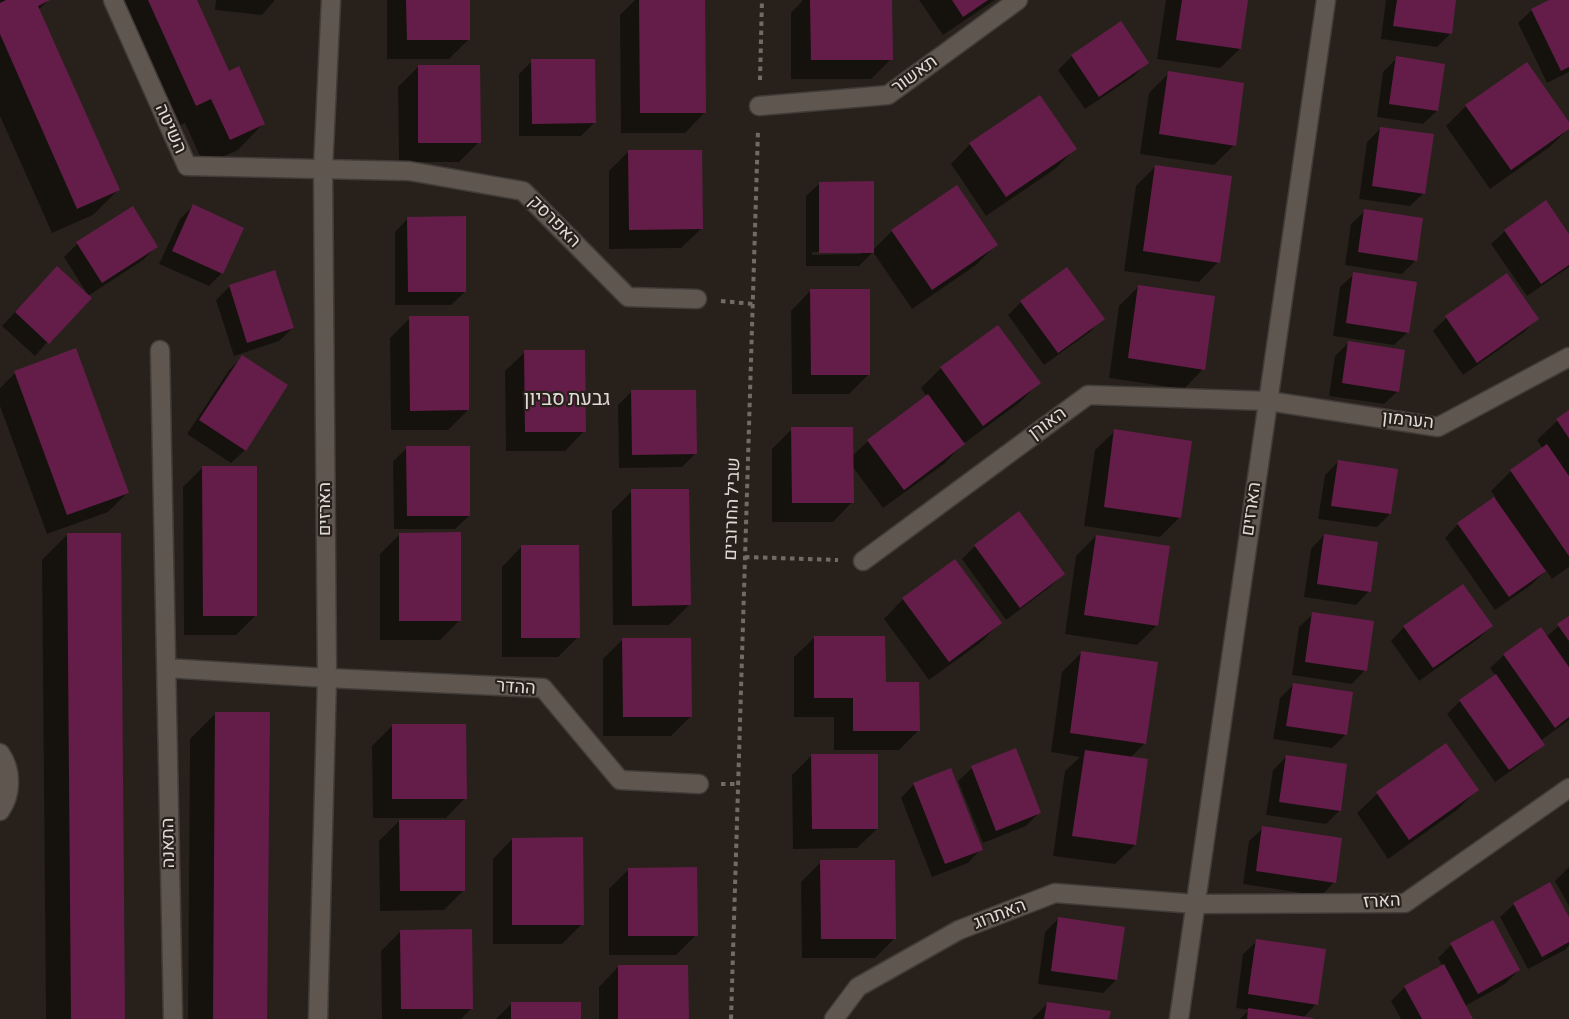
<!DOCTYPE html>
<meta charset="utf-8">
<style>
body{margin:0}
canvas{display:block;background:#28211b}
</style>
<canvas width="1569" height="1019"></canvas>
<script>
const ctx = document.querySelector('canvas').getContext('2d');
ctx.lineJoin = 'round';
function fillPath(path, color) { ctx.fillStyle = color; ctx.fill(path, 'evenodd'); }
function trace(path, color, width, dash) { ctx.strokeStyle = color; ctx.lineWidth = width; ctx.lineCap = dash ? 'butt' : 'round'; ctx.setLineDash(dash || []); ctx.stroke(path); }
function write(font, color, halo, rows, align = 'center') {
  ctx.font = font + ' "Sofia Sans Condensed",Heebo,sans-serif'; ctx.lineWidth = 4.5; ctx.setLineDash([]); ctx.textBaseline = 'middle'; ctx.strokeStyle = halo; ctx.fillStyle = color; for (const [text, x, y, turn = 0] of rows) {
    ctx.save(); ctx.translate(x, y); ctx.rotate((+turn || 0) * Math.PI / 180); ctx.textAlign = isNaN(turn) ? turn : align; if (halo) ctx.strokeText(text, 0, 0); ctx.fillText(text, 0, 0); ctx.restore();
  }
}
fillPath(new Path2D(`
 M0 0H49L38 10 118 190 93 215 52 233 0 116Z
 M111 0H195L228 73 263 124 238 150 204 165 185 123 170 130Z
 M216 0H275L262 15 215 10Z
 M387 0H468L469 39 449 59H387Z
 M635 0H703L704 113 685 133H621L620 15Z
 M803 0H891V59L871 79H791V13Z
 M919 0H995L943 35Z
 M1166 0H1247L1240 49 1220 68 1157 59Z
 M1386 0H1455L1450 34 1437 47 1381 39Z
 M1552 0H1569V72L1547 83 1518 23 1532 10Z
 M1120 23 1147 62 1134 76 1085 109 1058 70 1072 56Z
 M1397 58 1437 111 1423 124 1377 117 1383 72Z
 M532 61 594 123 581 136H519V74Z
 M418 67 479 142 459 162H399L398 87Z
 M1169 73 1234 145 1214 165 1140 154 1149 93Z
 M1466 106 1569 125V128L1551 146 1490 189 1446 126Z
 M1381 128 1424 193 1410 206 1359 199 1367 142Z
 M970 144 1075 149 1055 169 986 216 951 164Z
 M629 151 701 229 681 248 609 249V171Z
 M1156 166 1218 262 1199 282 1124 271 1136 186Z
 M820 183 873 250 892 231 956 187 996 245 976 265 912 309 873 252 859 266H806V196ZM861 251V254L812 255V252Z
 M1545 202 1569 236V267L1527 296 1491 244 1505 231Z
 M193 206 222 273 209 286 159 264 180 219Z
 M132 209 156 247 143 260 88 296 35 356 2 326 44 281 86 292 64 257 77 244Z
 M1365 211 1415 261 1402 274 1345 265 1351 224Z
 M408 218 465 292 451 305H395V232Z
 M1354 274 1408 332 1394 345 1333 336 1340 287Z
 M1506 275 1537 319 1524 332 1463 375 1433 331 1446 318Z
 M230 286 293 328 279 341 234 356 216 300Z
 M1139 286 1203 369 1184 389 1109 378 1119 306Z
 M810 291 869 374 849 394H792L791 311Z
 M1021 302 1103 318 1090 332 1044 365 1008 315Z
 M410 318 468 410 448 430H391L390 338Z
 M997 327 1039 383 1019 403 963 444 944 464 883 508 852 466V502L833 522H772V449L792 429 852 456 868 441 927 397 921 388 941 368Z
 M1348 343 1398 391 1384 404 1329 396 1335 356Z
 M525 352 584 431 565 451H506L505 371Z
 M242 357 245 450 231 463 187 434 229 370Z
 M15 373 128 492 108 512 47 534 0 406V388Z
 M632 391 695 454 682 467 619 468 618 405Z
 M1569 412V567L1552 579 1546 570 1531 585 1495 610 1445 538 1458 524 1496 498 1491 491 1511 471 1543 449 1537 440 1557 421Z
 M1115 431 1180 517 1160 537 1084 526 1095 450Z
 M407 448 469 516 455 529H394L393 461Z
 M1338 462 1390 514 1377 527 1318 519 1325 475Z
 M203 467 256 615 236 635H184L183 487Z
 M632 491 689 605 669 625H613L612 511Z
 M68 534 123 1019H46L42 560Z
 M400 534 460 620 440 640H380V554Z
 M1324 535 1369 591 1356 605 1304 597 1311 549Z
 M1096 536 1157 625 1137 645 1065 634 1076 556Z
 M975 546 1063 574 1050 587 1006 620 962 559Z
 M521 547 578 637 558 657H502V567Z
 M903 599 1000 623 980 643 929 680 884 619Z
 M1313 614 1365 670 1352 684 1292 675 1299 627Z
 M1569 617V720L1540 741 1543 745 1529 758 1495 782 1447 714 1460 701 1496 676 1490 668 1504 655 1546 637Z
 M1491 626 1478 639 1419 681 1391 641 1404 627Z
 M814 638 884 683 919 730 899 750H834V717H794V657Z
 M623 639 691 716 671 736H603V659Z
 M1082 652 1145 743 1130 758 1135 845 1115 864 1053 856 1065 771 1080 757 1051 752 1062 672Z
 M1293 685 1345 735 1332 748 1273 739 1280 698Z
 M216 713 265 1019H188L190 739Z
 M392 726 465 798 446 818H373L372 746Z
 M1446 745 1477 790 1457 810 1388 859 1357 813 1377 794Z
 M812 755 877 829 857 848 793 849 792 775Z
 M1286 757 1339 811 1326 824 1266 815 1273 770Z
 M972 768 1039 813 1026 826 983 843 958 781Z
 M914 784 981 849 968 863 932 877 901 798Z
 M399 821 464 890 444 910 380 911 379 841Z
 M1263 828 1334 882 1321 896 1243 884 1249 841Z
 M512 839 582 924 562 944H493V859Z
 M821 862 895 938 875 958H802L801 882Z
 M1569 867V906L1555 881Z
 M629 869 696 935 676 955H609V889Z
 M1514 904 1569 920V945L1565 950 1528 969 1500 917Z
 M1059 918 1116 980 1103 993 1038 984 1045 932Z
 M401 931 472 1008 461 1019H382L381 951Z
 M1257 941 1316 1004 1303 1018 1312 1019H1240L1249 1010 1236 1008 1243 954Z
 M1451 945 1519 970 1505 984 1465 1006 1471 1019H1401L1391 1001 1405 987 1443 967 1438 958Z
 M618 967 687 1019H599V987Z
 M512 1003 580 1019H496Z
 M1047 1004 1108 1019H1032Z`), '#0007');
fillPath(new Path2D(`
 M6 0H50L38 6 120 190 77 209 0 34V3Z
 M148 0H197L229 71 239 66 265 124 230 140 211 99 196 106Z
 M406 0H470V40H407Z
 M639 0H705L706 113H640Z
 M810 0H892L893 60H811Z
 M952 0H988L963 17Z
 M1182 0H1248L1241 49 1176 40Z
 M1397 0H1456L1452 34 1393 26Z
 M1549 0H1569V67L1561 71 1531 9Z
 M1121 21 1149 63 1099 97 1071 55Z
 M1396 56 1445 64 1438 111 1389 104Z
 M531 59H595L596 123 532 124Z
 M1527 62 1569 122V129L1511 170 1465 105Z
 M418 65H480L481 143H418Z
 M1168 71 1244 83 1236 146 1159 134Z
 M1040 95 1077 149 1006 197 969 143Z
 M1380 127 1434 134 1425 194 1372 186Z
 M628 150H702L703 229 629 230Z
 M1155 165 1232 176 1220 263 1143 251Z
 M874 181V253H819V182Z
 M957 185 998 245 932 290 891 230Z
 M1546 200 1569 234V265L1541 284 1504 230Z
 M193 204 244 228 223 274 172 251Z
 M133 206 158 247 102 283 76 242Z
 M1364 209 1423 218 1417 261 1358 252Z
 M466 216V292H408L407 217Z
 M57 266 92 298 49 344 15 312Z
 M1067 267 1105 319 1058 353 1020 301Z
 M275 270 294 328 247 343 229 285Z
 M1353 272 1417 282 1409 333 1346 323Z
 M1507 273 1539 319 1477 363 1445 316Z
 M1138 285 1215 296 1205 370 1128 358Z
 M810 289H870V375H811Z
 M409 316H469V410L410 411Z
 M998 325 1041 383 983 426 940 367Z
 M1348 341 1405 350 1399 392 1342 383Z
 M76 348 129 493 67 515 14 371Z
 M524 350H585L586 432H525Z
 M242 355 288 385 246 451 199 420Z
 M631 390H696L697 454 632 455Z
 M928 394 965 444 904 490 867 440Z
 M1569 410V438L1556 419Z
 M791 427H853L854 503H792Z
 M1114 429 1192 441 1181 518 1104 507Z
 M1547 444 1569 476V556L1510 470Z
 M406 446H470V516H407Z
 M1338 460 1398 469 1391 514 1331 506Z
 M202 466H257V616H203Z
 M631 489H689L691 605 632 606Z
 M1494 497 1546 571 1509 597 1457 523Z
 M1019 511 1065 574 1020 608 974 545Z
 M461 532V621H399V533Z
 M67 533H121L125 1019H71Z
 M1324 534 1378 542 1371 592 1317 584Z
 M1096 535 1170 546 1158 626 1084 615Z
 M521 545H579L580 638H521Z
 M955 559 1002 623 949 662 902 598Z
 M1463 584 1493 626 1433 668 1403 626Z
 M1312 612 1374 621 1367 671 1305 662Z
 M1569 616V641L1557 624Z
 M1541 627 1569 667V717L1555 728 1503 654Z
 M814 636H885L886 682H919L920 731H853V698H814Z
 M622 638H691L692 717H623Z
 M1081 651 1158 662 1146 744 1070 733Z
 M1496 674 1545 745 1509 770 1459 700Z
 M1293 683 1353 692 1347 735 1286 726Z
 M215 712H270L267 1019H213Z
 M392 724H466L467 799H392Z
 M1446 743 1479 790 1409 840 1376 792Z
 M1016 748 1041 813 996 831 971 766Z
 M1085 750 1148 759 1136 845 1072 836Z
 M811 754H878V829H812Z
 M1286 755 1347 764 1341 811 1279 802Z
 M951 768 983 850 945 864 913 783Z
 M399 820H465V891H400Z
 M1262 826 1342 838 1336 883 1256 871Z
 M583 837 584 925H512V838Z
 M820 860H895L896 939H821Z
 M697 867 698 936H628V868Z
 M1550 882 1569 917V942L1542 957 1513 903Z
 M1058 917 1125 927 1117 980 1051 971Z
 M1493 920 1520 970 1478 994 1450 943Z
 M472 929 473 1009H401L400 930Z
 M1256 939 1326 949 1318 1005 1248 994Z
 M1444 964 1473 1019H1422L1404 986Z
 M618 965H688L689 1019H618Z
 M511 1002H581V1019H511Z
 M1047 1002 1111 1011 1109 1019H1044Z
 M1248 1008 1313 1018V1019H1247Z`), '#631d48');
const street = new Path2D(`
 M113 0 187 166 409 171 523 191 628 297 697 299
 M759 106 888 95 1018 0
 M160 350 173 1019
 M863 561 1088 395 1268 401 1438 427 1569 357
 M166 668 327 678 543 688 620 780 699 784
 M834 1019 858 987 959 930 1055 893 1195 904 1405 903 1569 788`);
const secondary = new Path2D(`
 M0 753C12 770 12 794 0 811
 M318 1019 327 678 323 169 331 0
 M1179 1019 1326 0`);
trace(street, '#423c38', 21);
trace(secondary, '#423c38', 21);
trace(new Path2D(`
 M760 80 762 0
 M721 301 753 304
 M745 557 838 560
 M721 784H739
 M731 1019 758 130`), '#716b66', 4, [4.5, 4.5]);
trace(street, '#5f5650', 18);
trace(secondary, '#5f5650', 18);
write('18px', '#e0dbd7', '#28211b', [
 ["תאשור",915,75,-36],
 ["השיטה",170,129,66],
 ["האפרסק",554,222,45],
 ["הערמון",1408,421,6],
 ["האורן",1048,424,-36],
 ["הארזים",325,509,-90],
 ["שביל החרובים",733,509,-88],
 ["הארזים",1252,509,-82],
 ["ההדר",516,688,4],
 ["התאנה",169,843,-91],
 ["הארז",1382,902,-3],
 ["האתרוג",1000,915,-21]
]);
write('20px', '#e0dbd7', '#28211b', [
 ["גבעת סביון",567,400]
]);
</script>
